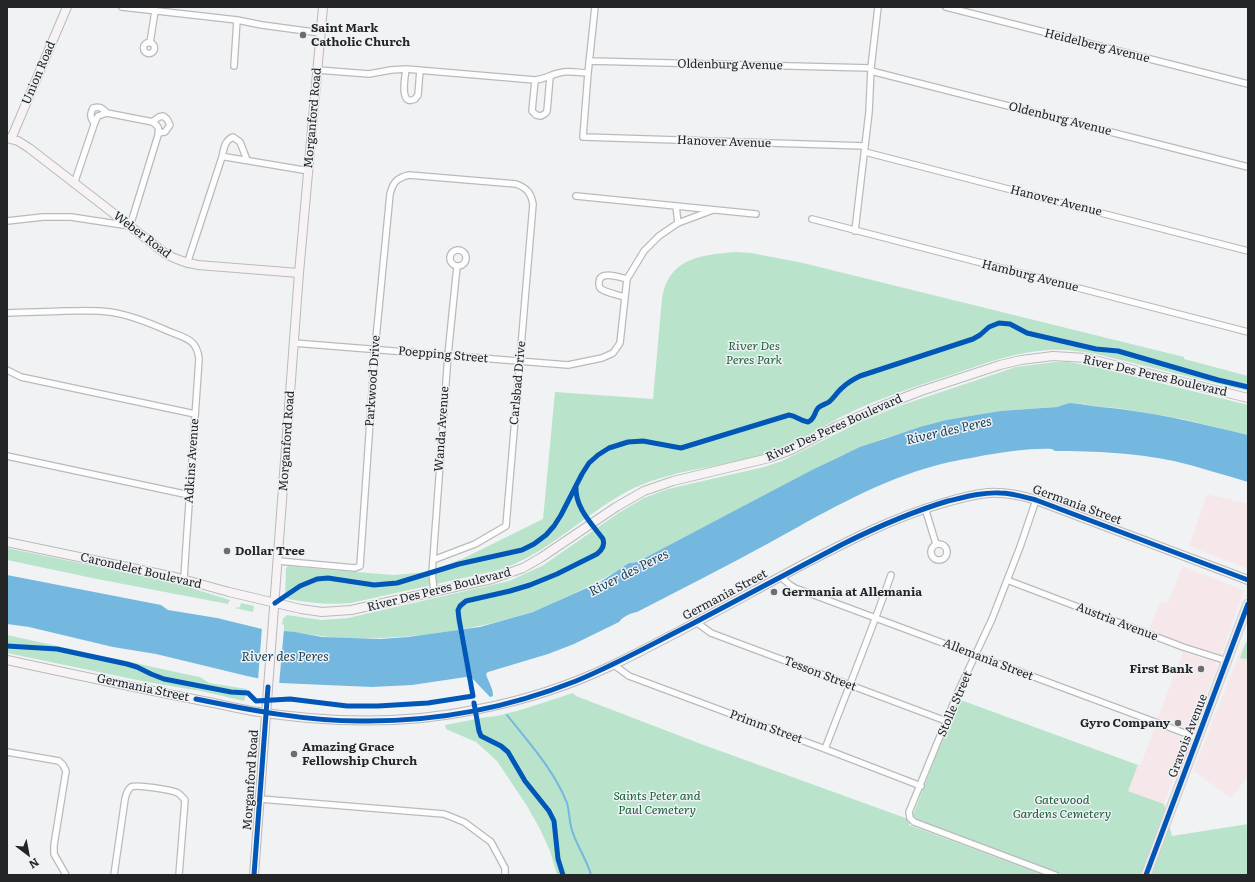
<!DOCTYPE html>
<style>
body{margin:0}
#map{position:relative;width:1255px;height:882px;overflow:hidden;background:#f0f2f4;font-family:Literata,serif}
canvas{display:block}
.frame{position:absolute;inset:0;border:8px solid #242526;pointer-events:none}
.north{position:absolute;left:8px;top:834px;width:40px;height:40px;-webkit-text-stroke:3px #eff2f5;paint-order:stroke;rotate:148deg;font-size:11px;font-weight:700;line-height:16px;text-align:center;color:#242526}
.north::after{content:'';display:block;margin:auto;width:14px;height:18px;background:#242526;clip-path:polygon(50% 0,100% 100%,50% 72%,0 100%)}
</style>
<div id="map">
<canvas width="1255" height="882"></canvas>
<div class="frame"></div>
<div class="north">N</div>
</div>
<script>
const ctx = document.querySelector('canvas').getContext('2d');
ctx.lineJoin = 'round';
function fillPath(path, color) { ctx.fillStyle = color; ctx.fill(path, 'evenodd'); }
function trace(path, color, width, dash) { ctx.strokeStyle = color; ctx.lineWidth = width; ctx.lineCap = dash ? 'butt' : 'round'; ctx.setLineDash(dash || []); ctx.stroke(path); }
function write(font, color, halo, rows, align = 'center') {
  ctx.font = font + ' Literata,serif'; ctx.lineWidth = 3; ctx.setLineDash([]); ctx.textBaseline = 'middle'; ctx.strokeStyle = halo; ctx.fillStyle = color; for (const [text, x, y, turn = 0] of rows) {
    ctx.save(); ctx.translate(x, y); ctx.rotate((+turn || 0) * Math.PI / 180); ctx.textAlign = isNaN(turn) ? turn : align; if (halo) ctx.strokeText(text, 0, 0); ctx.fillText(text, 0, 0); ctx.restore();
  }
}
fillPath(new Path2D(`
 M1207 494 1248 504V569L1189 546Z
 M1182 566 1241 589 1243 592 1221 655 1219 656 1148 632 1160 601 1168 603Z
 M1243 644 1248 646V776L1231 798 1193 771Z
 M1183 652 1215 662 1217 664V668L1193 726V730L1190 732 1157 720Z
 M1155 727 1187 738 1188 740 1164 804 1128 791 1138 765 1141 764Z`), '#f6e8ea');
fillPath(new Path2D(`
 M736 252 751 253 803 263 1184 357V359L1248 376V391L1096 354C1080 351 1064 349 1048 350 1016 352 986 363 957 373 920 385 882 397 847 414 820 427 795 445 766 454 720 468 671 469 628 491 583 515 548 554 499 570L351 603C330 605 310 603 288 599L285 596 286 568 288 566 342 571 394 575 428 572 462 559 543 519 555 392 653 399 662 298C669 257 702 255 736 252Z
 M1055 362H1068L1092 366 1248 405V435L1182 419 1118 408 1098 407 1077 403H1069L1057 407 1000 411 946 420 885 438 839 457 637 562H632C609 576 586 588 562 599 552 603 542 609 532 612 472 631 409 640 347 638 325 638 305 633 284 631V625L282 624 283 619 287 615 321 620 348 618 509 581 542 566 620 512 644 498 668 489 764 467 782 461 860 422 899 406 1016 367Z
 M7 548 172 582 230 600 228 604 97 579 7 560Z
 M241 603 254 606 253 612 235 608 240 607Z
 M7 635 194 676 200 677 209 683 247 689 246 691 231 690 164 677 133 664 55 647 7 644Z
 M1246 642 1248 643V658L1245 659 1240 658Z
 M7 648 47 649 64 652 130 666 152 677 168 681 235 694H246L244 701 201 691 147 682 7 653Z
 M573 693 576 696 701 744 911 820 958 699 1138 765 1128 791 1164 804 1172 836 1248 824V875H1057L911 820 909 825 1044 875H557L550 851 540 829 527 806 497 761 476 742 446 729 445 725 487 717C497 717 507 713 517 711 536 705 555 699 573 693Z`), '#b9e4cb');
fillPath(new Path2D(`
 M1069 403C1079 403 1089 406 1100 407 1150 411 1199 423 1248 435V482C1224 475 1199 467 1174 461 1135 453 1095 451 1055 451L1052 449C1030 448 1007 452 986 455 966 459 946 462 927 468 870 485 820 515 769 543 725 567 681 589 637 612 631 613 622 617 619 622L574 644 548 654 488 672 486 674C488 682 493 687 493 696L490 697 472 678 466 677 412 685 372 687 280 683 247 676 156 654 113 647 29 627 7 624V575L161 605 168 610 217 618 262 629 295 632 322 637 380 639 408 637 480 627 533 612 600 582 629 563 637 562 812 470 860 447 920 427 946 420 1000 411 1057 407Z`), '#74b8e0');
fillPath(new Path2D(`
 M262 627 284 629 279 685 258 680Z
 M462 627 472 681 468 680 458 628Z`), '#f0f2f4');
trace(new Path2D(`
 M507 715C529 743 554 770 567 803 570 813 569 824 573 833 578 848 587 860 591 875`), '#74b8e0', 2);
const street = new Path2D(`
 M122 7 237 20 262 25 321 33
 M595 7 588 73 583 137 865 146
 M946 7 1248 84
 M143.5 48a5.5 5.5 0 1 1 11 0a5.5 5.5 0 1 1-11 0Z
 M150 43 155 11
 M589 61 871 68
 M234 66 237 20
 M406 69C405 77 399 107 415 99L418 95 420 70
 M318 70 369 74 391 70 406 69 535 80C546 79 549 75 559 73 568 70 579 73 588 73
 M871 71 1248 167
 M535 80 532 111 536 115 541 116 546 113 547 111 550 77
 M152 122 159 117 163 116 167 119 170 125 165 132 158 133
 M94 123C90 117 90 114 93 108 100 106 102 108 107 113
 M865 152 1248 251
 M222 157H226L309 171
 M576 196 756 214
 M676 206 678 223
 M812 219 1248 332
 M7 221 43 217H71L130 226 159 132 158 127 153 122 107 113 98 116 95 122 74 184
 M855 231 869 112 871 68 878 7
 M450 258a8 8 0 1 1 16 0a8 8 0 1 1-16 0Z
 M187 264 222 157C224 149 224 141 233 137L240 142 247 160
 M624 297C619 295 603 292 600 288 599 287 599 284 599 282 600 270 619 277 627 279
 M7 313C26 312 46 312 65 311 80 311 95 310 110 312 131 315 150 323 168 331 185 338 197 339 199 359L186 547 184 579
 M294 343 568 365 602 358 613 353 620 343 627 279 644 251 659 236 678 223 713 210
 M7 370 21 377 195 414
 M7 456 189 495
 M1036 500 1020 547 992 619 958 692 909 812 910 818 914 822 1055 875
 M925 508 936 544
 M931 552a8 8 0 1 1 16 0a8 8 0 1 1-16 0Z
 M278 561 355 568 360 566 375 349 390 194C393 182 397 178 409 175L516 184C527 188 531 193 533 204L506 526 475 544 433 560
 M781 577 790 585 795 588 1198 738
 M1007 580 1183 647 1227 661
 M434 592 432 572 433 560 448 355 457 266
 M696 622 711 633 946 721
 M614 665 629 676 825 749 921 786
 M825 749C847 691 871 633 891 575
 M7 752 59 761 63 765 66 771 54 845V854L66 875
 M260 799 444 814 464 822 491 842 505 868V875
 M114 875 125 799C126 795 127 790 131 787 136 784 172 790 178 793 181 795 183 798 185 800L179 875`);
const secondary = new Path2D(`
 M7 138 18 141 29 148 166 254C177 260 186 263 198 265L299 273
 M11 139 67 7
 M7 542 175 577 229 592 301 609 322 612 351 610 492 579 523 568 542 557 616 507 644 491 673 481 769 458 791 450 837 426 882 406 921 391 1000 365 1021 360 1053 356 1086 358 1248 398
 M7 660C67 673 128 686 188 698 210 702 231 707 252 711 327 723 405 725 479 709 526 700 571 685 613 665 679 633 742 597 806 563 850 540 893 518 940 504 956 499 971 495 988 493 1004 492 1020 495 1036 500L1248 580
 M254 875 299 273 323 7`);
const primary = new Path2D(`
 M1146 875 1248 604`);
trace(street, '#b9babc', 8);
trace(secondary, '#b9babc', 10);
trace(primary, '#cecfd0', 11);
trace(street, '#fdfdfd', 5.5);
trace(secondary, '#f7f3f4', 8);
trace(primary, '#f1eaea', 9);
trace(new Path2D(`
 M275 603 300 586 317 579 328 578 374 585 397 583 459 564 522 550 534 544 546 535 554 526 561 515 582 474 589 463 598 455 609 448 628 442 643 441 681 448 789 415C797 416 800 421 808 422 815 419 814 413 818 408 821 405 826 404 829 402 834 398 837 392 842 388 847 383 854 379 860 376L973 339 980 335 989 327 999 323 1010 324 1027 333 1096 349 1118 351 1218 380 1248 387
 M7 646 57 649 127 664 137 667 151 674 164 679 231 692 248 693 256 701 290 699 347 706H378L428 703 473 696 459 619 458 610 460 606 466 601 510 591 530 585 557 574 597 554C602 550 605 545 603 539 591 523 575 507 576 487
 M196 699C250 710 305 721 360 721 433 722 508 708 576 681 615 665 652 644 690 625 741 598 792 571 843 544 877 527 911 512 948 501 965 497 982 492 1000 493 1012 493 1024 497 1036 500L1248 580
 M474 703 479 731 481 736 501 746 508 752 525 781 549 811 554 821 558 859 563 875
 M254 875 268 687
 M1146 875 1248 604`), '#0057b8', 5);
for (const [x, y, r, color] of [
 [303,35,4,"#6b6d6e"],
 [227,551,4,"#6b6d6e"],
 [774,592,4,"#6b6d6e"],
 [1201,669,4,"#6b6d6e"],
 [1178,723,4,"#6b6d6e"],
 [294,754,4,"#6b6d6e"]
]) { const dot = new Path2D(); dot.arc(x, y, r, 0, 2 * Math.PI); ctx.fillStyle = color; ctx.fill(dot); trace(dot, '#eff2f5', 1.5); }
write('bold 12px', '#242526', '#eff2f5', [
 ["Saint Mark",311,28],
 ["Catholic Church",311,42],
 ["Dollar Tree",235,551],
 ["Germania at Allemania",782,592],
 ["First Bank",1193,669,"right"],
 ["Gyro Company",1170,723,"right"],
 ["Amazing Grace",302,747],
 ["Fellowship Church",302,761]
], 'left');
write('12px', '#242526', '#eff2f5', [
 ["Heidelberg Avenue",1097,46,14],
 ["Oldenburg Avenue",730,65,1],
 ["Union Road",39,73,-67],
 ["Morganford Road",313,118,-85],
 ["Oldenburg Avenue",1060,119,14],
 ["Hanover Avenue",724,142,2],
 ["Hanover Avenue",1056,201,14],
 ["Weber Road",142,235,37],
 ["Hamburg Avenue",1030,276,14],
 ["Poepping Street",443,355,5],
 ["River Des Peres Boulevard",1155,376,13],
 ["Parkwood Drive",373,381,-86],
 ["Carlsbad Drive",518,383,-85],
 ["River Des Peres Boulevard",834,428,-24],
 ["Wanda Avenue",442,429,-86],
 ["Morganford Road",287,441,-86],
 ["Adkins Avenue",192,461,-86],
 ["Germania Street",1077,505,20],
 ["Carondelet Boulevard",141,571,13],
 ["River Des Peres Boulevard",439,590,-14],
 ["Germania Street",725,595,-28],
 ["Austria Avenue",1117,622,21],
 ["Allemania Street",988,660,21],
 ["Tesson Street",820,674,21],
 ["Germania Street",143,688,12],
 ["Stolle Street",955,704,-67],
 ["Primm Street",766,727,20],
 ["Gravois Avenue",1188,736,-69],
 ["Morganford Road",251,780,-86]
]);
write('italic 12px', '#195e39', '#eff2f5', [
 ["River Des",754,346],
 ["Peres Park",754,360],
 ["Saints Peter and",657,796],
 ["Paul Cemetery",657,810],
 ["Gatewood",1062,800],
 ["Gardens Cemetery",1062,814]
]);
write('italic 13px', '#163e55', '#eff2f5', [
 ["River des Peres",949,431,-13],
 ["River des Peres",629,573,-27],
 ["River des Peres",285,657]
]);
</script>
